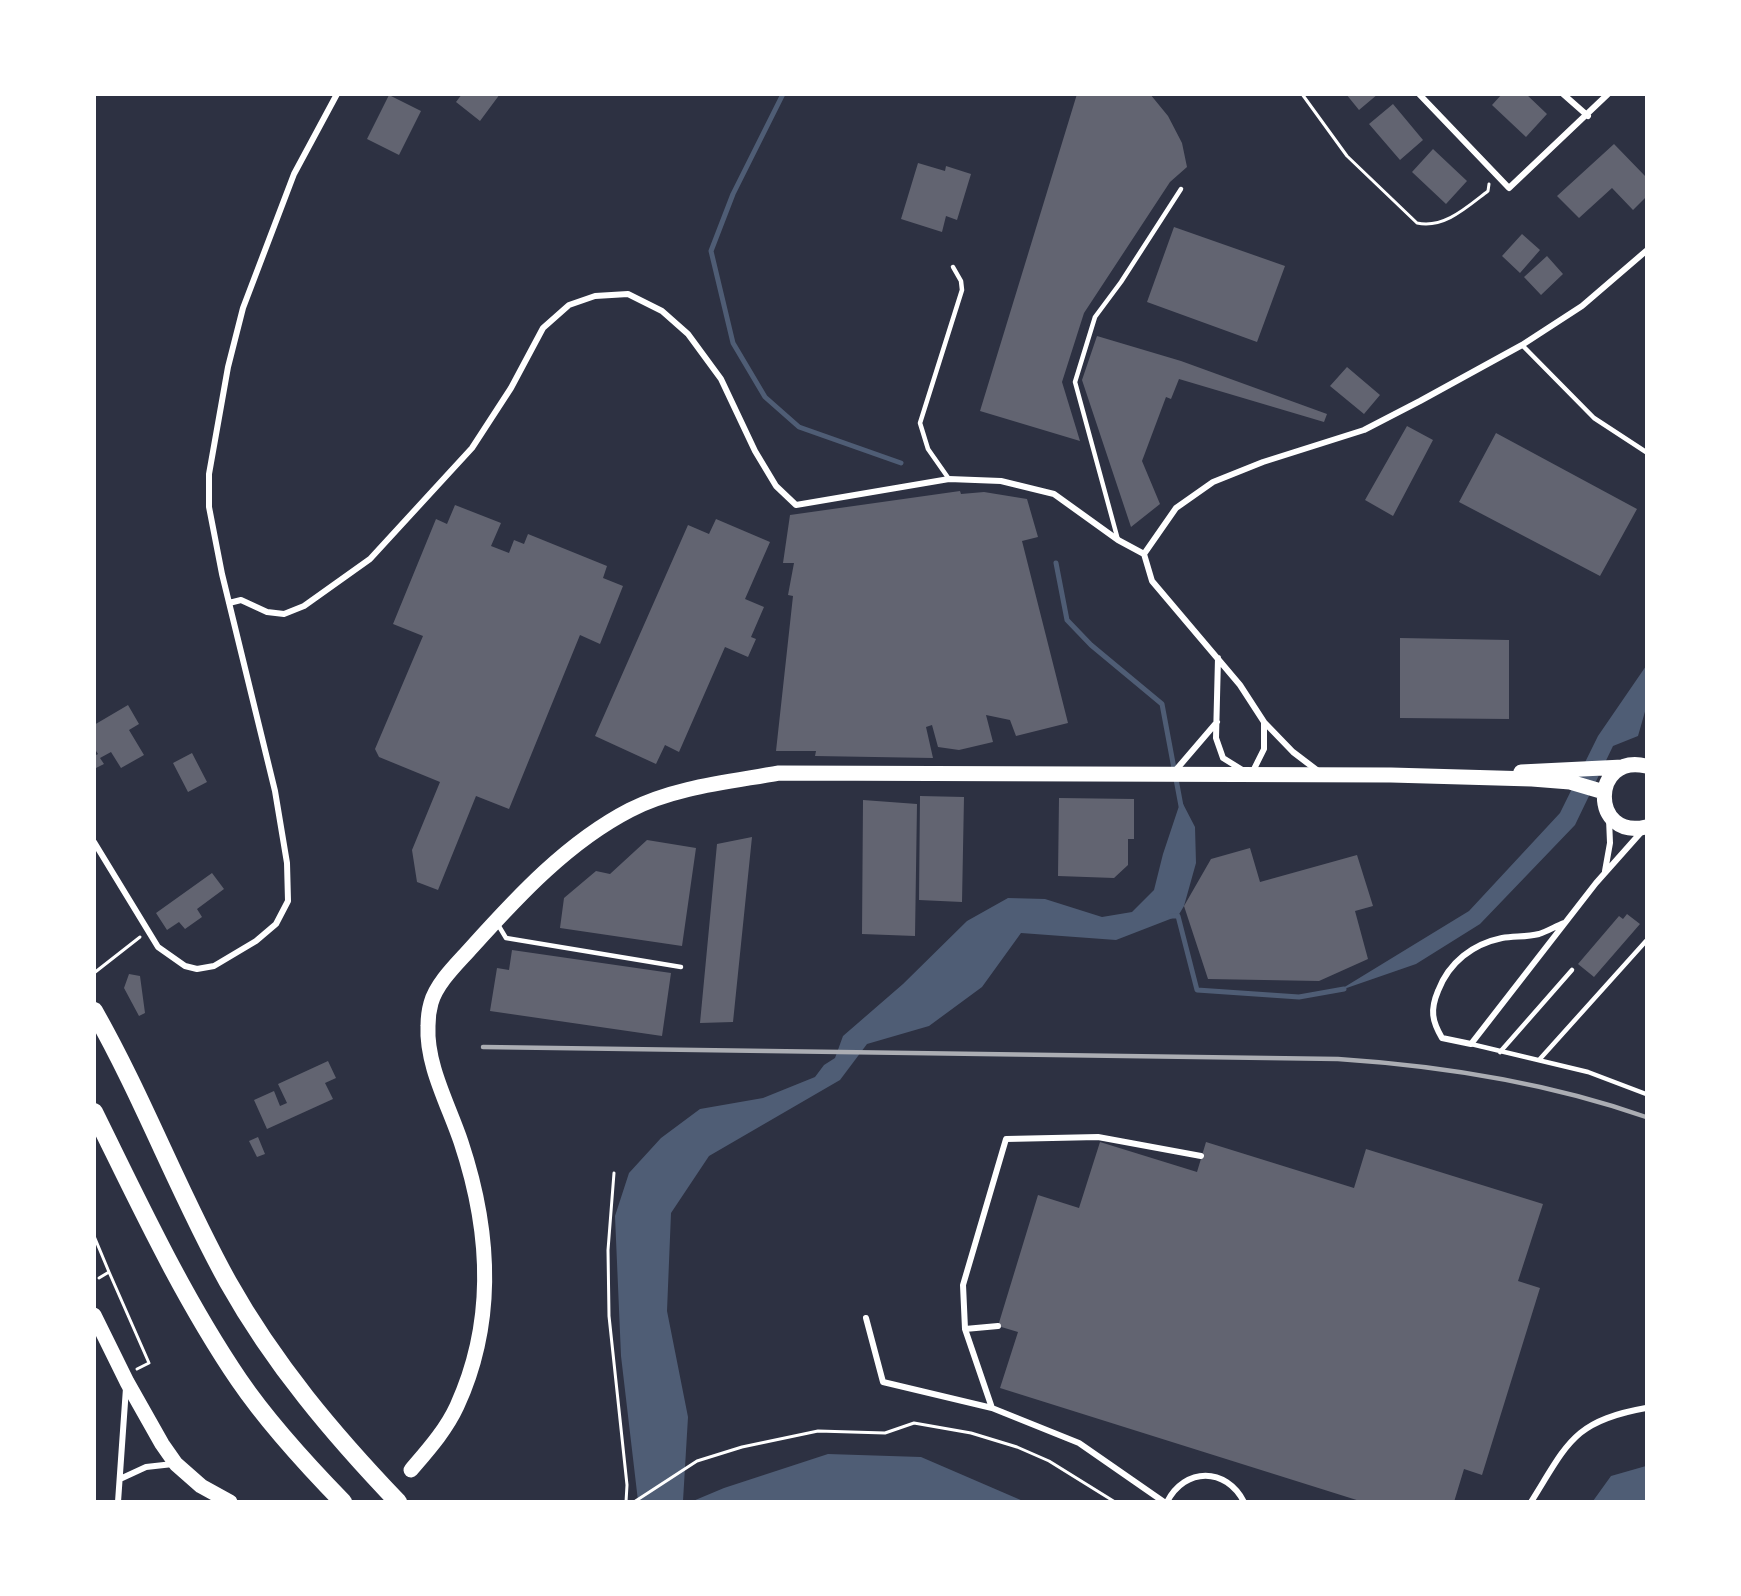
<!DOCTYPE html>
<style>
body{margin:0}
#map{position:relative;width:1741px;height:1596px;overflow:hidden;background:#2d3142;font-family:"Varela Round",sans-serif}
canvas{display:block}
.frame{position:absolute;inset:0;border:96px solid #fff;pointer-events:none}
</style>
<div id="map">
<canvas width="1741" height="1596"></canvas>
<div class="frame"></div>
</div>
<script>
const ctx = document.querySelector('canvas').getContext('2d');
ctx.lineJoin = 'round';
function fillPath(path, color) { ctx.fillStyle = color; ctx.fill(path, 'evenodd'); }
function trace(path, color, width, dash) { ctx.strokeStyle = color; ctx.lineWidth = width; ctx.lineCap = dash ? 'butt' : 'round'; ctx.setLineDash(dash || []); ctx.stroke(path); }
fillPath(new Path2D(`
 M1646 666V708L1638 736 1613 746 1575 825 1480 924 1416 964 1338 991 1469 911 1560 813 1598 736Z
 M1181 800 1195 827 1196 863 1184 906 1178 916 1116 940 1021 933 982 987 929 1026 867 1044 840 1080 709 1156 671 1213 667 1311 688 1417 683 1501H638L621 1356 615 1216 629 1173 661 1138 700 1109 763 1098 815 1077 824 1065 835 1058 843 1036 903 984 967 921 1008 898 1045 899 1102 917 1132 912 1154 890 1163 854Z
 M828 1454 921 1457 1023 1501H693L724 1488Z
 M1646 1466V1501H1593L1611 1476Z`), '#4f5d75');
trace(new Path2D(`
 M783 94 733 194 711 251 733 343 765 397 799 427 901 463
 M1056 563 1067 620 1091 645 1162 704 1181 806
 M1171 916H1178L1197 990 1299 997 1344 989`), '#4f5d75', 5);
fillPath(new Path2D(`
 M462 94H500L480 121 456 102Z
 M1077 94H1150L1168 116 1182 143 1187 167 1170 182 1084 313 1062 382 1080 441 980 411Z
 M1346 94H1378L1359 110Z
 M1502 94H1526L1547 114 1526 137 1492 105Z
 M389 95 421 111 399 155 367 139Z
 M1393 104 1423 140 1400 160 1369 124Z
 M1614 144 1646 177V197L1633 210 1612 188 1579 218 1557 196Z
 M1433 149 1467 181 1446 204 1412 172Z
 M918 163 945 171 946 166 971 174 957 220 946 216 942 232 901 219Z
 M1174 227 1285 266 1257 342 1147 302Z
 M1522 234 1540 250 1520 273 1502 256Z
 M1547 256 1563 274 1541 295 1524 277Z
 M1097 336 1181 361 1327 414 1324 422 1179 379 1171 399 1166 397 1142 461 1160 504 1131 527 1082 380Z
 M1347 367 1380 395 1364 414 1330 386Z
 M1407 426 1433 440 1393 516 1365 500Z
 M1496 433 1637 509 1600 576 1459 502Z
 M960 491 961 494 984 492 1027 499 1038 537 1022 541 1068 723 1016 736 1010 720 986 715 993 742 959 750 938 747 932 725 926 727 933 758 815 756 816 751H776L793 596 788 595 794 563H783L790 515Z
 M455 505 501 523 491 546 509 553 514 540 524 544 528 534 607 566 603 578 623 586 600 644 580 635 509 809 476 796 438 890 417 882 412 850 440 782 379 757 375 749 423 636 393 624 436 519 447 524Z
 M716 519 770 542 745 599 764 607 751 637 756 639 748 657 725 647 679 752 665 745 656 764 595 736 688 525 709 534Z
 M1400 638 1509 640V719L1400 718Z
 M128 705 139 724 129 730 144 755 121 768 111 752 100 758 104 764 94 769V756L98 754 94 748V725Z
 M192 753 207 782 188 792 173 763Z
 M920 796 964 797 962 902 919 900Z
 M1059 798 1134 799V839H1128V865L1114 878 1058 876Z
 M863 800 917 804 915 936 862 934Z
 M752 837 733 1022 700 1023 717 844Z
 M647 840 696 848 682 946 560 928 564 898 596 871 610 874Z
 M1250 848 1260 882 1357 855 1373 906 1355 911 1368 959 1319 981 1208 979 1184 906 1211 859Z
 M212 873 224 889 197 909 202 917 185 929 179 922 167 930 156 913Z
 M1627 914 1640 924 1594 977 1578 964 1619 916 1623 919Z
 M512 950 671 973 662 1036 490 1011 497 968 509 970Z
 M129 974 140 976 145 1013 139 1016 124 988Z
 M328 1061 336 1078 325 1083 333 1099 267 1129 254 1100 274 1091 280 1106 287 1103 278 1084Z
 M258 1137 265 1154 257 1157 249 1141Z
 M1100 1142 1197 1172 1206 1142 1354 1188 1366 1149 1543 1204 1518 1281 1540 1288 1482 1475 1464 1469 1454 1502H1363L1000 1388 1018 1332 998 1326 1038 1195 1079 1208Z`), '#626471');
trace(new Path2D(`
 M1302 94 1347 156 1417 223C1444 229 1467 207 1488 191L1489 184
 M94 973 140 937
 M614 1173 608 1250 609 1316 627 1485 626 1502
 M94 1236 109 1272 99 1278
 M109 1272 149 1363 137 1369
 M634 1502 697 1461 742 1447 818 1431 885 1433 914 1423 971 1433 1017 1447 1049 1461 1115 1502`), '#fff', 3);
trace(new Path2D(`
 M1522 345 1594 418 1646 452
 M949 479 928 449 920 423 962 290 961 281 953 267
 M1118 540 1075 382 1095 317 1121 282 1181 189
 M497 923 506 938 681 967
 M1471 1044 1588 1072 1646 1094
 M1500 1052 1572 970
 M1539 1060 1646 941`), '#fff', 4.5);
trace(new Path2D(`
 M1419 94 1509 188 1608 94
 M1563 94 1588 116
 M229 603 241 600 267 612 284 614 304 606 370 559 472 448 511 388 543 328 569 305 595 296 628 294 662 311 688 334 721 379 755 451 776 486 796 505 949 479 1001 481 1054 494 1118 540 1144 554
 M1218 658 1216 738 1223 758 1244 771
 M1264 722 1293 752 1318 771
 M1175 771 1217 722
 M1252 773 1264 749V722L1240 685 1152 581 1144 554 1176 508 1213 482 1263 462 1364 430 1420 401 1522 345 1582 306 1646 251
 M94 842 158 947 185 966 197 969 214 966 256 941 276 924 288 901 287 863 275 791 222 574 209 507V474L228 367 243 308 294 174 337 94
 M1605 871 1610 843 1609 819
 M1564 923C1556 926 1548 931 1539 934 1527 937 1514 936 1502 938 1473 944 1449 962 1438 991 1430 1010 1432 1021 1442 1038L1471 1044 1596 883 1644 829
 M866 1318 883 1382 992 1408 1079 1443 1164 1502
 M965 1329 998 1326
 M992 1408 965 1329 963 1285 1006 1139 1098 1137 1201 1156
 M120 1479 146 1467 173 1464
 M118 1502 126 1388
 M1167 1502C1185 1467 1226 1467 1244 1502
 M1531 1502C1568 1443 1573 1421 1646 1408`), '#fff', 6);
trace(new Path2D(`
 M1646 766C1591 753 1590 840 1646 827
 M1521 772 1623 767
 M94 1315 127 1382 162 1444 176 1464 201 1486 230 1502
 M411 1470C428 1450 446 1430 457 1406 496 1321 490 1229 461 1142 449 1106 426 1065 428 1026 428 1019 429 1010 431 1003 437 982 458 963 472 947 518 896 568 842 630 810 675 787 729 782 779 773L1391 775 1532 779 1570 782 1604 792`), '#fff', 15);
trace(new Path2D(`
 M94 1011C144 1099 179 1194 228 1282 274 1364 333 1434 398 1502
 M94 1112C139 1203 182 1296 239 1380 269 1424 306 1464 343 1502`), '#fff', 18);
trace(new Path2D(`
 M483 1047 1338 1059C1444 1066 1546 1082 1646 1117`), '#abadb3', 4.5);
</script>
